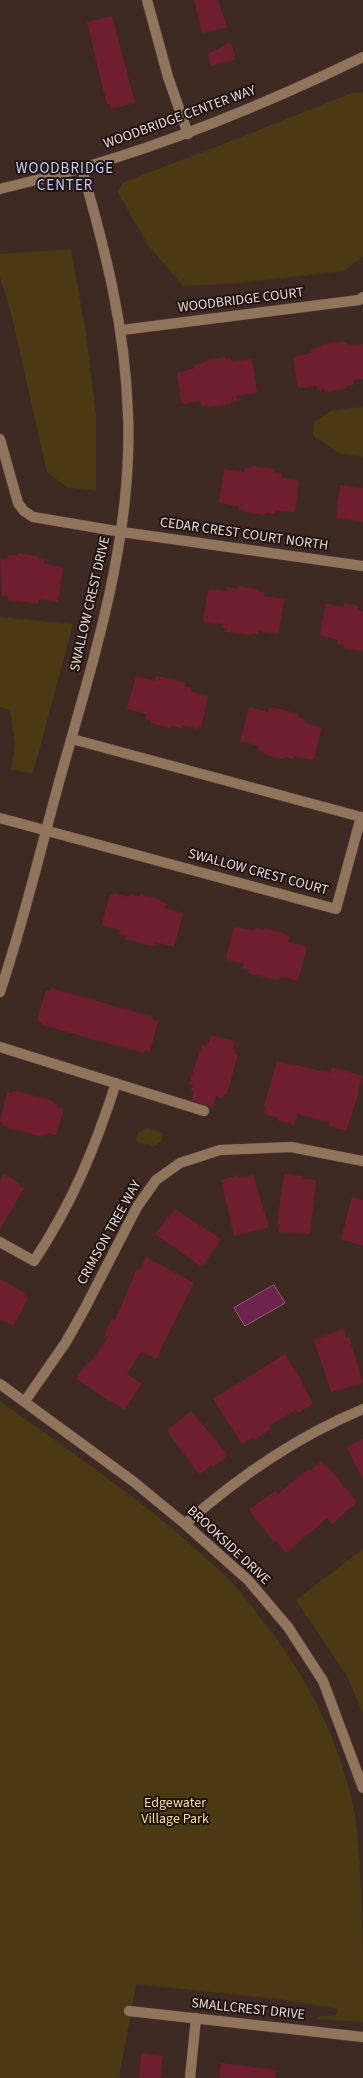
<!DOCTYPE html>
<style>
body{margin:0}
canvas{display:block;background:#3f2923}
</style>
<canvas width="363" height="2078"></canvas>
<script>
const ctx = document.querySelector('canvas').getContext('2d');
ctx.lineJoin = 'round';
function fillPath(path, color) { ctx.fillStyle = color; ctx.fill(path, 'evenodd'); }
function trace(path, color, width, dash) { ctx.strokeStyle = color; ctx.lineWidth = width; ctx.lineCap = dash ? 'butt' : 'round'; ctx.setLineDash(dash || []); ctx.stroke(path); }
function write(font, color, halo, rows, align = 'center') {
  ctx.font = font + ' "Source Sans 3",sans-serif'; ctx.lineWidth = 4; ctx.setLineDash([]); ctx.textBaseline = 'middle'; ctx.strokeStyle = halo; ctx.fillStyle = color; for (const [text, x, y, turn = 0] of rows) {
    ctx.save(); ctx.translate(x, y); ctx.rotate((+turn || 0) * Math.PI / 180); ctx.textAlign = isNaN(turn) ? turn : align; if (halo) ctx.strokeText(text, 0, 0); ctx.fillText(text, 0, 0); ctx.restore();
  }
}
fillPath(new Path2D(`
 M354 92 363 93V256L344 271 236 283 183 286 148 245 117 191 124 182 208 150Z
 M71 249 86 334 96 415V491L67 487 47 472 11 313 0 277V254Z
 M363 407V457L338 453 313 435 314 422 331 411Z
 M0 617 73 624 33 773 11 770 15 745 10 710 0 707Z
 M146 1128 161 1132 163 1134C163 1141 158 1145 152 1147L147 1144 139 1143 136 1140 137 1134Z
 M0 1401C80 1459 164 1514 234 1585 243 1594 250 1605 258 1615 306 1673 340 1740 355 1814 363 1882 363 1954 363 2022L316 2019 317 2017 336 2015 338 2009 278 1999 136 1984 119 2078H0Z
 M363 1549V1714L347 1676 296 1600Z`), '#4a3913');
const water = new Path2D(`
 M274 1285 285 1303 245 1326 234 1308Z`);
fillPath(water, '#6c244d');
trace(water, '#915a76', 1);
fillPath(new Path2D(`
 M194 0H218L227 27 202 33Z
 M112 16 135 103 111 109 109 104 107 105 87 22Z
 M231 42 236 59 211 66 208 54Z
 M341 342H347L348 346 363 344V379L353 380V385L347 386V388L325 392 324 389 317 390 316 386 300 388 298 387 293 357 312 353 311 349 321 347 320 345Z
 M225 357V359L231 358 232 362 252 359 257 393 236 396 237 401 231 402V404L208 407V405L201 406 200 401 184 404 181 403 177 373 195 368V365L204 363V361Z
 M252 466 275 469 274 472 281 473V477L297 480 299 482 295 512 275 511V514L265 513V515L244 512 245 510 238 509 239 506 219 503 224 469 244 472 245 467 251 468Z
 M340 485 363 488V522L336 518Z
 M18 553 39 556 38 558 44 559V564L63 567 58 602 39 599V603H32L8 600V596H2L0 558 7 559 8 555 18 556Z
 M237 586 258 589V591L264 592V596L284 599 279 634 258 631V634H251V635L227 632 228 629 221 628 222 624 205 622 203 620 208 590H210V589L227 591V587L237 589Z
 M344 603 359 606 358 610 363 611V651L344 648V645L337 644 338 640 320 635 325 605 327 604 344 607Z
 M136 676 155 681 156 676 162 677 186 683 185 686 191 688V691L207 696 208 698 201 728 198 727V729L182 725 181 728 171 726 170 728 151 723V721L145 719 147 714 127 709Z
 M249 707 268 712 269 707 275 708 299 714V717L305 719 304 723 320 727 321 729 314 759 311 760 294 756V759L284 757 283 759 264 754V752L258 750 259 746 240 741Z
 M113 893 129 897 130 894 140 896V894L160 900V901L166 903 164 908 183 913 174 947 156 942 155 946 148 945 124 939 125 936 119 934 120 930 104 926 102 924 110 894 113 895Z
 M237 927 253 931 254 928 264 930V928L284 933V935L290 937 288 942 307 947 298 981 280 976 279 980 272 979 248 973 249 970 243 968 244 964 228 960 226 958 234 928Z
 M51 988 153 1017V1020L158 1021 150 1052 144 1050V1053L42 1025V1023L37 1021 46 990 50 991Z
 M211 1035 235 1041 233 1049 236 1050 235 1053 238 1054 227 1094H224L223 1098 216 1096 212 1108 192 1100 194 1091H191L193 1085 189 1084 202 1045 205 1046 206 1042 209 1043Z
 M277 1061 330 1073 332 1067 362 1076 358 1091 359 1092 346 1131 329 1126 330 1123 297 1114 295 1125 277 1120 278 1118 264 1114 266 1107 264 1106Z
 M13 1090 53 1101 52 1103 57 1105 56 1107 64 1109 56 1135 48 1133 47 1136 43 1135 42 1137 3 1126 4 1124 0 1122 7 1092 12 1093Z
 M4 1174 21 1184 20 1186 24 1188 0 1230V1181Z
 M284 1174 302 1176 301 1179 316 1180 310 1234 279 1232 280 1224 277 1225Z
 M239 1175V1178L253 1175 269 1227 234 1236 221 1180Z
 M352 1197 363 1200V1246L341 1239Z
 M175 1209 221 1239 202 1267 155 1234Z
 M146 1257 194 1283 156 1359 141 1352 127 1374 142 1384 124 1410 111 1401 110 1402 76 1378 87 1363 89 1364 108 1337 104 1335 112 1319 115 1320 137 1269 140 1270Z
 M0 1279 25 1293 24 1295 28 1298 13 1326 0 1319Z
 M343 1329 346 1338 349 1337 363 1383 331 1392 314 1340Z
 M285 1354 293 1368 294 1367 313 1404 298 1413 296 1410 269 1426 271 1429 256 1439 254 1437 242 1444 213 1399Z
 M191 1411 228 1455 213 1467 212 1465 200 1474 195 1469 167 1431Z
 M363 1439V1480L347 1447Z
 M321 1461 326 1467 327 1466 357 1502 332 1524 327 1518 286 1553 276 1541 274 1542 249 1510 275 1491 278 1494 308 1469 310 1471Z
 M141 2053 163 2056 160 2078H139Z
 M221 2063 276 2070 275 2078H219Z`), '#6e1e2f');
const minor = new Path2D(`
 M147 0 168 77 188 134
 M0 189C27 182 55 176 82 168 179 140 272 101 363 57
 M122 330 359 300 363 297
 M0 439 18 503 24 511 33 517 122 532 363 566
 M0 818 336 909 361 817 72 739
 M0 992C24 921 41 847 61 775 94 657 133 538 128 414 125 326 106 253 82 169
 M0 1047 204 1111
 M0 1242 34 1261C72 1204 95 1148 116 1083
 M0 1384 134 1482 185 1524 248 1580 288 1627 323 1681 363 1788
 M25 1401 66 1342 84 1310 137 1207 156 1180 180 1163 220 1150 291 1147 363 1161
 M185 1524C238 1477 298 1436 363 1409
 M129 2011 363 2037
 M190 2078 196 2018`);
trace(minor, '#5a453f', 11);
trace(minor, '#91745c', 10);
write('14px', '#e7d8d4', '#1f1412', [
 ["WOODBRIDGE CENTER WAY",180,118,-20],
 ["WOODBRIDGE COURT",241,301,-7],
 ["CEDAR CREST COURT NORTH",244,535,8],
 ["SWALLOW CREST DRIVE",91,604,-77],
 ["SWALLOW CREST COURT",258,873,15],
 ["CRIMSON TREE WAY",110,1233,-61],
 ["BROOKSIDE DRIVE",228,1546,43],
 ["SMALLCREST DRIVE",248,2010,6]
]);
write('14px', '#f8da9c', '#1f1412', [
 ["Edgewater",175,1804],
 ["Village Park",175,1820]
]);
ctx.letterSpacing = '1px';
write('15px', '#c6cef9', '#1f1412', [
 ["WOODBRIDGE",65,170],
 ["CENTER",65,187]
]);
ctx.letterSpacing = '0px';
</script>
